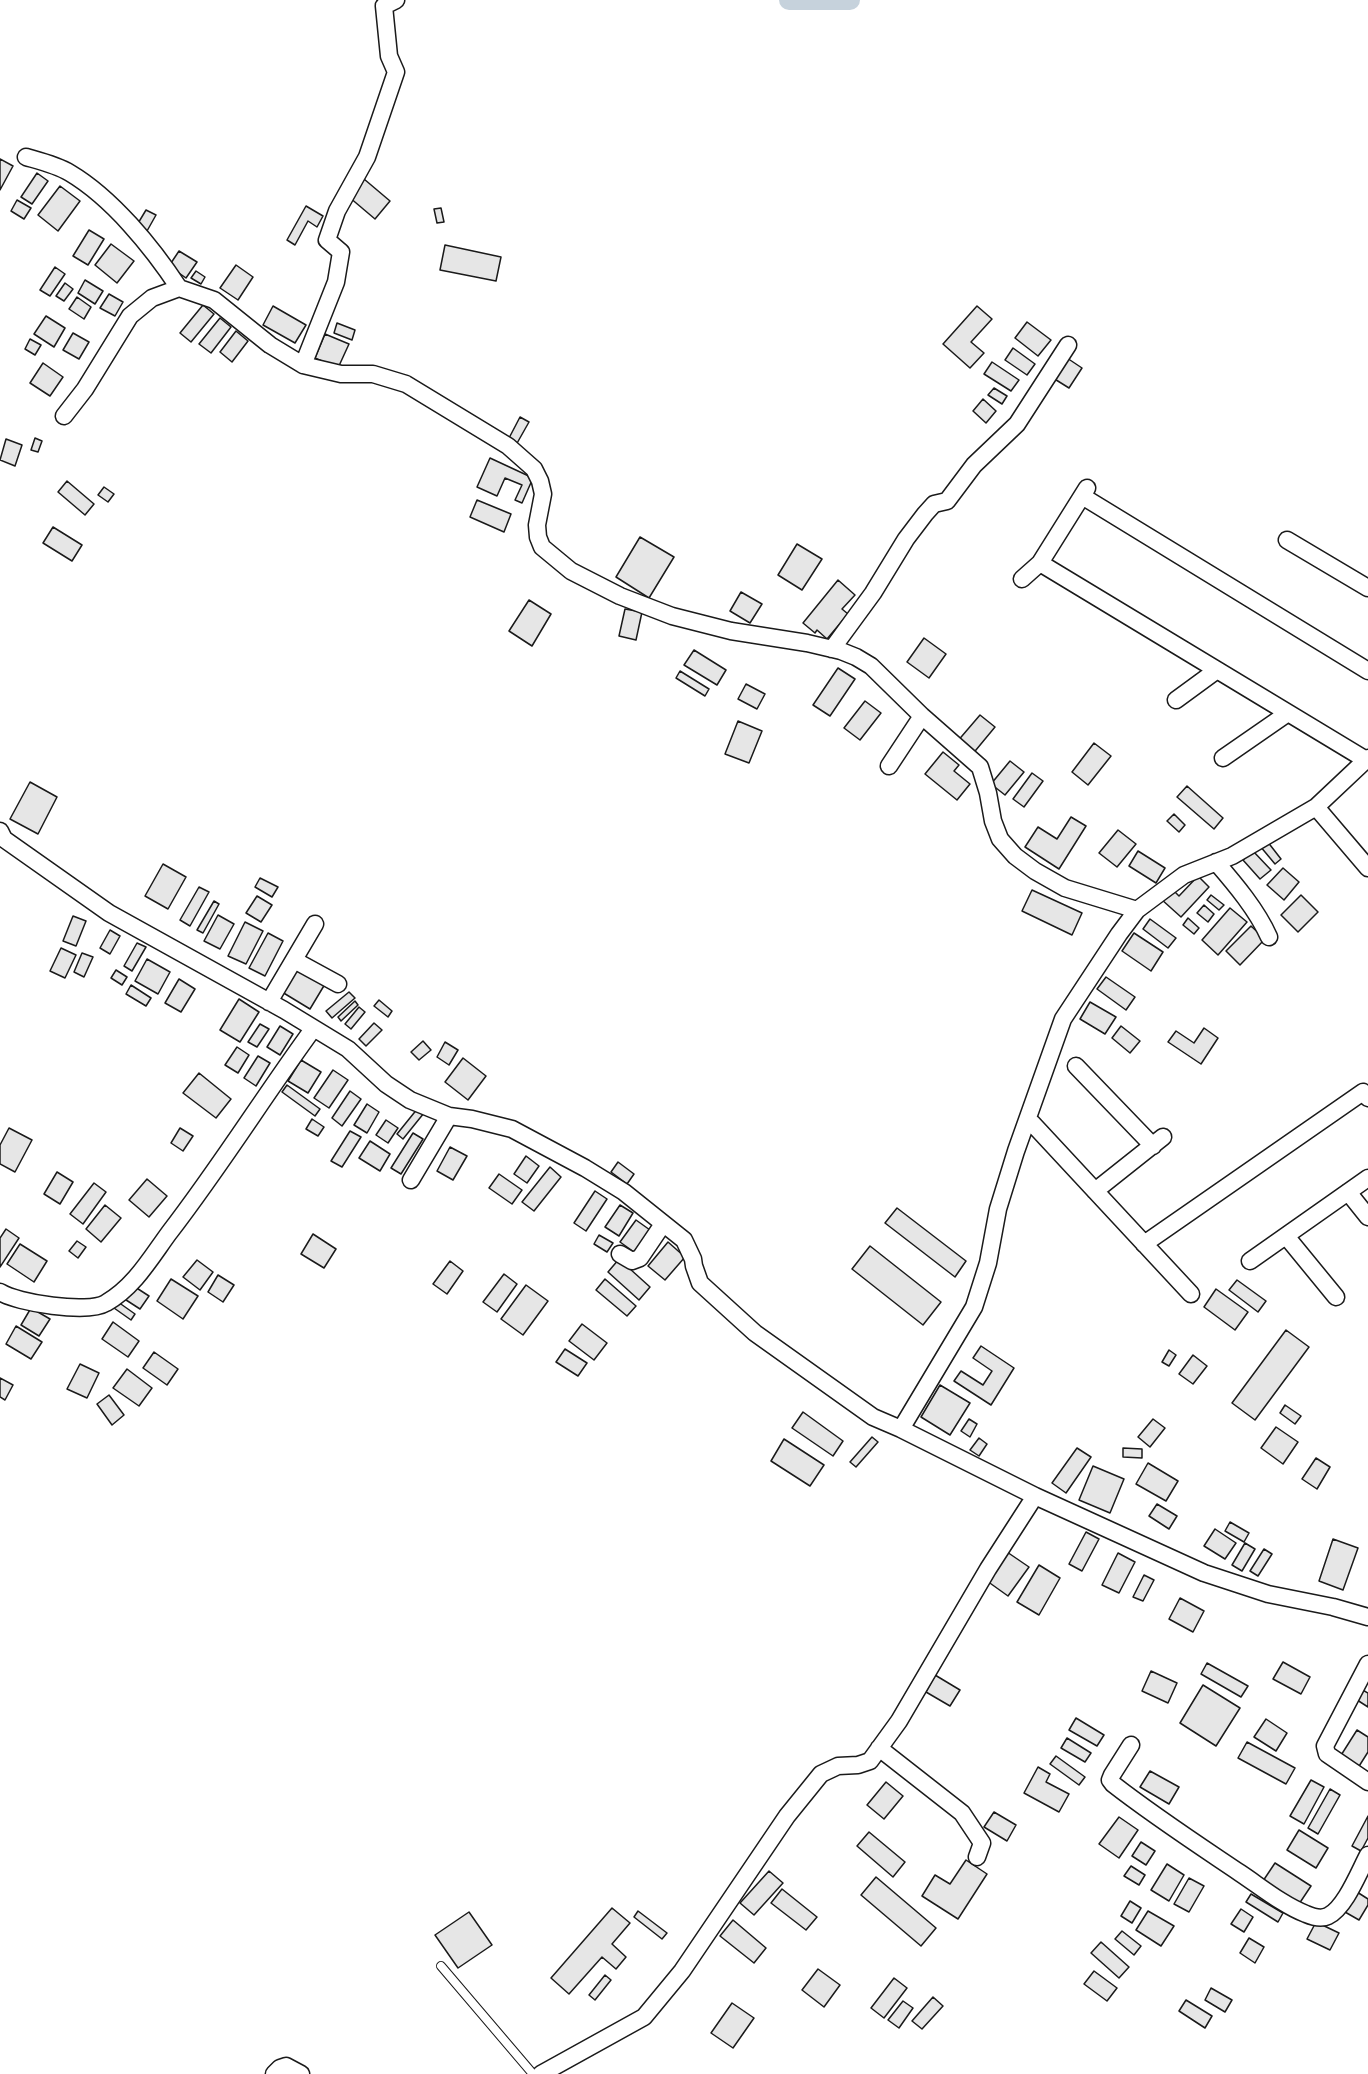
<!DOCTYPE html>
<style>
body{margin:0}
canvas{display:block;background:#fff}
</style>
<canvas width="1368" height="2074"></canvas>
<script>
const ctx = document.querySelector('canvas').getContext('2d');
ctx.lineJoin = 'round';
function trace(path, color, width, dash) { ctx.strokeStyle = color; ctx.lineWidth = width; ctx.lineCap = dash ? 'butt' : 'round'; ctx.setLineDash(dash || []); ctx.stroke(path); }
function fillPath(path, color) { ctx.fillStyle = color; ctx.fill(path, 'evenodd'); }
trace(new Path2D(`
 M789 0H850`), '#c6d2dc', 20);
const building = new Path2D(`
 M0 159 13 166 0 190Z
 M37 173 48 181 32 204 21 197Z
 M364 179 390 201 375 219 349 197Z
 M60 186 80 201 58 231 38 215Z
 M17 200 31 208 24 219 11 211Z
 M306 206 323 216 317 227 308 221 295 245 287 240Z
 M441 208 444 222 437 223 434 209Z
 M146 210 156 215 147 231 137 225Z
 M89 230 104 239 88 265 73 256Z
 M111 244 134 261 117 283 95 265Z
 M445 245 501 257 496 281 440 270Z
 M179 251 197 262 186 278 169 266Z
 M236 265 253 277 238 300 220 288Z
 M55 267 65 274 50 296 40 290Z
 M196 271 205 277 201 284 191 278Z
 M85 280 103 291 95 304 78 293Z
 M65 283 73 289 64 301 56 296Z
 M109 294 123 302 115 316 100 308Z
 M77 297 91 307 84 319 69 309Z
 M203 305 214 314 191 342 180 333Z
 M273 306 306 325 295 343 263 325Z
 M977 306 992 319 971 342 984 353 970 368 943 344Z
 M46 316 65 328 54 347 34 334Z
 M220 318 231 327 211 353 199 344Z
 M1027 322 1051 340 1038 356 1015 338Z
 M337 323 355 330 352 340 334 333Z
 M236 331 248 341 232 362 220 352Z
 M73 333 89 342 79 359 63 350Z
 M325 334 349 344 338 368 315 358Z
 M30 339 41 345 35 355 25 349Z
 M1013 348 1035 364 1027 375 1005 360Z
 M1067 358 1082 368 1069 388 1053 378Z
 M992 362 1019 380 1011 391 984 374Z
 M43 363 63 377 50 396 30 383Z
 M994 388 1007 396 1002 404 988 395Z
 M983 399 996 411 986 423 973 411Z
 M520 417 529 422 516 445 508 440Z
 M35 438 42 441 38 452 31 450Z
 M6 439 22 445 15 466 0 460Z
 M490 458 533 478 522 503 515 500 522 485 505 478 497 496 477 487Z
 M67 481 94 504 85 515 58 492Z
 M104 487 114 494 108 502 98 495Z
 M477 500 511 514 504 532 470 517Z
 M53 527 82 545 72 561 43 543Z
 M640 537 674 557 649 598 616 577Z
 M797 544 822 559 802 590 778 575Z
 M838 580 855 595 842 609 848 614 827 639 817 630 815 633 803 623Z
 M741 592 762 604 750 623 730 611Z
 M529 600 551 614 532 646 509 631Z
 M625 609 642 612 636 640 619 636Z
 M924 638 946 654 929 678 907 662Z
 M694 650 726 670 717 685 684 665Z
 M838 668 855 679 830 716 813 705Z
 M680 671 709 689 705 696 676 678Z
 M746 684 765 694 757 709 738 699Z
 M865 701 881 713 860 740 844 728Z
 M980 715 995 727 971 756 956 743Z
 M738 721 762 731 749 763 725 754Z
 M1094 743 1111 756 1088 785 1072 772Z
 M943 752 959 765 954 771 970 784 957 800 925 774Z
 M1010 761 1024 772 1005 795 991 784Z
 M1032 773 1043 781 1024 807 1013 799Z
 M30 782 57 797 38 834 10 819Z
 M1187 786 1223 818 1214 829 1177 797Z
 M1174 814 1185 825 1179 832 1167 821Z
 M1071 817 1086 826 1059 869 1025 847 1038 827 1057 839Z
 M1118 830 1136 844 1117 867 1099 853Z
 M1267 841 1281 859 1275 864 1260 846Z
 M1138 851 1165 868 1156 883 1129 866Z
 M1253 851 1271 870 1260 879 1243 860Z
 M163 864 186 877 168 909 145 896Z
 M1283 868 1299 882 1284 900 1267 885Z
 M1198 876 1209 887 1181 917 1161 899 1171 888 1179 896Z
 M260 878 278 887 272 897 255 887Z
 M199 887 209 892 190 926 180 920Z
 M1032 890 1082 913 1072 935 1022 911Z
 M1211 895 1224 905 1219 910 1207 900Z
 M1301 895 1318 912 1298 932 1281 915Z
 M257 896 272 905 261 922 246 913Z
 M214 901 219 904 203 933 197 930Z
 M1204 905 1214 914 1208 922 1197 913Z
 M1230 908 1247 922 1218 955 1202 940Z
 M218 915 234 924 220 949 204 941Z
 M73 916 86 921 76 946 63 941Z
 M1188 918 1199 928 1194 934 1183 925Z
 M1150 919 1176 938 1168 948 1143 929Z
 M245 922 263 931 246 964 228 956Z
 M1251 926 1265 939 1240 965 1226 951Z
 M110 930 120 936 110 954 100 948Z
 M268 933 283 941 265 976 249 968Z
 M1134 933 1163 952 1151 971 1122 951Z
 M137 943 146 947 132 971 124 966Z
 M61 948 76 955 65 978 50 971Z
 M82 953 93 957 84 977 74 972Z
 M147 959 170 972 158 994 135 981Z
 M297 966 325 984 310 1009 282 992Z
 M116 970 127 977 122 985 111 978Z
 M1106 977 1135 997 1126 1010 1097 989Z
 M179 979 195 989 181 1012 165 1003Z
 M131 985 151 998 146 1006 126 994Z
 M349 992 355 998 332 1018 326 1011Z
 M239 999 259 1012 240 1042 220 1030Z
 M379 1000 392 1011 388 1017 374 1006Z
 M355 1001 358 1005 341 1021 338 1017Z
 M1090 1002 1116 1017 1105 1034 1080 1019Z
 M359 1007 365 1012 351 1029 345 1024Z
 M374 1023 382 1030 366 1046 359 1039Z
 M260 1024 269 1029 257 1047 248 1042Z
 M280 1026 293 1034 280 1055 267 1047Z
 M1121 1026 1140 1041 1130 1053 1112 1038Z
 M1204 1028 1218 1038 1201 1064 1168 1042 1176 1031 1194 1043Z
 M423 1041 431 1050 419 1060 411 1052Z
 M445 1042 458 1050 449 1065 437 1057Z
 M237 1047 249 1055 238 1073 225 1065Z
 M258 1056 270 1063 256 1086 244 1078Z
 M463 1058 486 1076 468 1100 445 1082Z
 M301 1060 321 1072 308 1093 288 1081Z
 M333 1070 348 1080 329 1108 314 1098Z
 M199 1073 231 1099 216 1118 183 1093Z
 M287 1085 320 1109 315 1116 282 1092Z
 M350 1091 361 1099 342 1126 332 1118Z
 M367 1104 379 1112 367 1133 354 1125Z
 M418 1108 424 1113 403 1139 397 1134Z
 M312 1119 324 1127 318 1136 306 1129Z
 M386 1120 398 1128 388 1143 376 1135Z
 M9 1128 32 1140 15 1172 0 1164V1145Z
 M180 1128 193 1136 183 1151 171 1143Z
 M350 1131 361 1137 342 1167 331 1161Z
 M413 1133 423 1139 401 1174 391 1168Z
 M370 1141 390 1154 380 1171 359 1158Z
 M450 1147 467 1156 453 1180 437 1171Z
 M526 1156 539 1166 527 1183 514 1174Z
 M618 1162 634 1174 627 1184 611 1172Z
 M550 1167 561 1177 534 1211 522 1202Z
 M57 1172 73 1182 60 1204 44 1194Z
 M499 1174 522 1190 512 1204 489 1188Z
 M147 1179 167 1196 149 1217 129 1200Z
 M94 1183 106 1192 83 1224 70 1214Z
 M595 1191 607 1199 586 1231 574 1223Z
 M105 1205 121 1218 101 1242 86 1229Z
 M620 1205 633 1213 619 1236 605 1227Z
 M897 1208 966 1261 955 1277 885 1223Z
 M636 1220 650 1230 634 1252 620 1242Z
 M6 1229 19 1238 0 1267V1238Z
 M313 1234 336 1249 324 1268 301 1254Z
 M599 1235 613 1243 607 1252 594 1244Z
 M77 1241 86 1247 78 1258 69 1251Z
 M668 1242 685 1257 665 1280 648 1266Z
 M20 1244 47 1261 34 1282 7 1264Z
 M870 1246 941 1302 923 1325 852 1269Z
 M619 1259 650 1287 639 1300 608 1272Z
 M197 1260 213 1272 200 1290 183 1277Z
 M450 1261 463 1271 447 1294 433 1284Z
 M504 1274 517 1284 497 1312 483 1302Z
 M218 1275 234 1285 223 1302 208 1292Z
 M171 1279 198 1296 183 1319 157 1301Z
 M605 1279 636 1306 627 1316 596 1290Z
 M1237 1280 1266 1301 1258 1312 1229 1290Z
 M132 1285 149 1296 140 1309 123 1298Z
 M526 1285 548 1301 523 1335 501 1319Z
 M1216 1289 1248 1312 1235 1330 1204 1307Z
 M118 1302 135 1314 131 1320 114 1308Z
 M31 1308 50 1319 39 1336 21 1325Z
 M113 1322 139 1341 128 1357 102 1339Z
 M582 1324 607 1343 594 1360 569 1341Z
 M16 1326 42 1342 31 1359 6 1344Z
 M1286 1330 1309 1347 1255 1420 1232 1403Z
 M981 1346 1014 1368 991 1405 954 1381 961 1371 983 1385 992 1371 973 1358Z
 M565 1349 587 1363 578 1376 556 1362Z
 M1169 1350 1176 1355 1169 1366 1162 1362Z
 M154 1352 178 1369 167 1385 143 1368Z
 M1193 1355 1207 1366 1193 1384 1179 1374Z
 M80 1364 99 1373 87 1398 67 1389Z
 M127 1369 152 1388 139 1406 113 1388Z
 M0 1378 13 1385 5 1400 0 1397Z
 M940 1385 970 1403 950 1435 921 1417Z
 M109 1395 124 1415 112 1425 97 1404Z
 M1285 1405 1301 1416 1295 1424 1280 1413Z
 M803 1412 843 1441 833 1456 792 1428Z
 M969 1419 977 1424 970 1437 961 1431Z
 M1153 1419 1165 1428 1150 1447 1138 1437Z
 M1276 1427 1298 1442 1283 1464 1261 1448Z
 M872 1437 878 1442 856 1467 850 1462Z
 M979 1438 987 1444 979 1456 970 1450Z
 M784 1439 824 1465 810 1486 771 1461Z
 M1077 1448 1091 1457 1066 1493 1052 1483Z
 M1123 1448 1142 1449V1458L1123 1457Z
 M1316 1458 1330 1467 1317 1489 1302 1479Z
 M1148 1463 1178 1481 1166 1501 1136 1484Z
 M1093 1466 1124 1479 1110 1513 1079 1500Z
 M1157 1504 1177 1516 1169 1529 1149 1516Z
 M1230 1522 1249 1533 1244 1542 1225 1531Z
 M1215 1529 1236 1543 1225 1559 1204 1546Z
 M1086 1532 1099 1539 1082 1571 1069 1564Z
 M1333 1539 1358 1548 1343 1590 1319 1581Z
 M1245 1543 1255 1549 1242 1571 1232 1565Z
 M1264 1549 1272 1554 1258 1576 1250 1571Z
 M1007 1552 1029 1567 1008 1596 987 1581Z
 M1118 1553 1135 1562 1119 1593 1102 1585Z
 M1039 1565 1060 1578 1039 1615 1017 1602Z
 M1144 1575 1154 1580 1143 1601 1133 1597Z
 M1180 1598 1204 1611 1193 1632 1169 1619Z
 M1283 1662 1310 1677 1301 1694 1273 1679Z
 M1207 1663 1248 1686 1241 1697 1201 1674Z
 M1151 1671 1177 1683 1168 1703 1142 1691Z
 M935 1675 960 1690 950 1706 926 1692Z
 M1203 1685 1240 1708 1216 1746 1180 1723Z
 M1361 1689 1368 1693V1707L1354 1698Z
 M1076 1718 1104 1735 1097 1746 1069 1730Z
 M1266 1719 1287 1733 1276 1751 1254 1737Z
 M1357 1730 1368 1737V1752L1356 1771 1338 1760Z
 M1067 1738 1091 1753 1085 1762 1061 1748Z
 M1247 1742 1295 1768 1286 1784 1238 1758Z
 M1056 1756 1085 1777 1079 1785 1050 1764Z
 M1038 1767 1050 1774 1046 1782 1069 1794 1059 1812 1024 1793Z
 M1150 1771 1179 1787 1169 1804 1140 1787Z
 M1311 1780 1324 1787 1304 1824 1290 1816Z
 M886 1782 903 1796 884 1819 867 1805Z
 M1330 1789 1340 1795 1318 1834 1308 1828Z
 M994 1812 1016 1825 1007 1841 984 1827Z
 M1368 1816V1838L1361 1851 1352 1846Z
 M1119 1817 1138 1830 1119 1858 1099 1844Z
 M1299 1830 1328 1848 1316 1868 1287 1850Z
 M869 1832 905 1862 893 1877 857 1846Z
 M1141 1842 1155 1851 1146 1865 1132 1856Z
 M966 1860 987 1874 958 1919 922 1896 935 1875 950 1884Z
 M1275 1863 1311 1886 1299 1904 1263 1881Z
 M1167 1864 1184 1875 1169 1901 1151 1890Z
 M1131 1866 1145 1875 1139 1885 1124 1876Z
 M769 1871 783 1883 754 1915 740 1903Z
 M876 1877 936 1928 921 1946 861 1895Z
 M1189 1878 1204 1886 1189 1912 1174 1904Z
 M782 1889 817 1917 806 1930 771 1903Z
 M1357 1892 1368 1899V1905L1359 1920 1345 1912Z
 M1251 1894 1283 1913 1278 1922 1246 1902Z
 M1130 1901 1141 1908 1132 1923 1121 1916Z
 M612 1908 630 1923 612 1944 626 1957 616 1969 602 1957 569 1994 551 1978Z
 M1241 1909 1253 1917 1244 1932 1231 1924Z
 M638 1911 667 1933 662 1939 634 1917Z
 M1148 1911 1174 1926 1161 1946 1136 1930Z
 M469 1912 492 1945 458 1968 435 1935Z
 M733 1920 766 1948 754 1963 720 1936Z
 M1316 1922 1339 1933 1330 1950 1307 1939Z
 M1122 1931 1141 1946 1134 1955 1115 1939Z
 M1249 1938 1264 1947 1255 1963 1240 1953Z
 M1101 1942 1129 1967 1119 1978 1091 1953Z
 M818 1969 840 1985 824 2007 802 1990Z
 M1094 1971 1117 1988 1107 2001 1084 1984Z
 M605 1975 611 1980 595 2000 589 1995Z
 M894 1978 907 1988 884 2018 871 2008Z
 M1211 1988 1232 2000 1225 2012 1205 2000Z
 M933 1997 943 2006 922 2029 912 2021Z
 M1186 2000 1212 2016 1205 2028 1179 2011Z
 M903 2001 913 2008 899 2028 888 2020Z
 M732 2003 754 2018 733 2048 711 2033Z`);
fillPath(building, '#e6e6e6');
trace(building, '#1a1a1a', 1.5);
const service = new Path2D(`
 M441 1966 533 2074`);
const minor = new Path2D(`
 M26 157C40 161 57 165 70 173 112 198 152 247 179 288
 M303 365 336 282 341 252 327 240 337 211 367 157 396 72 389 56 384 6 396 0
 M64 416 85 389 130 316 152 298 179 288 214 300 270 345 303 365 341 374H373L406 384 508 446 534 469 540 481 543 494 537 525 538 537 542 547 571 571 620 596 672 616 731 631 807 643 841 651 856 657 871 666 922 716 980 767 988 793 993 821 1000 839 1015 856 1035 871 1065 888 1137 910
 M1082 496 1368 671
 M1287 540 1368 588
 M1040 563 1366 760
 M1022 579 1040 563 1087 488
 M832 649 873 593 906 539 925 514 934 504 947 501 974 465 1017 424 1068 345
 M1176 700 1217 670
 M1223 758 1288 713
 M889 766 922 716
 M1316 807 1368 868
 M0 831 4 839 109 913 284 1010 348 1049 386 1084 410 1100 449 1116 472 1119 512 1129 585 1168 624 1192 684 1240 693 1259 694 1266 700 1283 755 1333 873 1417 901 1429 1035 1496 1204 1573 1268 1594 1333 1607 1368 1617
 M1216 862C1235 884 1257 910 1269 937
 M294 960 338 984
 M269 1002 315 924
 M1076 1066 1153 1146
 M1032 1123 1191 1294
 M411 1180 449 1116
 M1095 1191 1163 1137
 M1348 1192 1368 1217
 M1286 1236 1336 1297
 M1144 1244 1363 1092 1368 1098
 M620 1254 632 1261 640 1258 663 1224
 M1250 1261 1368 1178
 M0 1292C17 1303 88 1314 106 1303 134 1287 150 1259 169 1233 220 1167 264 1096 313 1029
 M901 1429 974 1307 988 1263 998 1209 1016 1151 1063 1019 1119 934 1137 910 1184 875 1232 856 1316 807 1368 758
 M1368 1664 1325 1746 1327 1754 1368 1782
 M1131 1745 1112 1775 1110 1780 1113 1784C1154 1816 1197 1844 1240 1873 1261 1887 1283 1905 1306 1914 1313 1917 1322 1919 1328 1916 1345 1908 1359 1872 1368 1855
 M879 1748 962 1813 982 1843 977 1857
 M274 2074 280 2068 286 2066 301 2074
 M541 2074 644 2017 682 1971 787 1816 821 1774 838 1766 858 1765 870 1761 899 1721 988 1569 1035 1496`);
trace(service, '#1a1a1a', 10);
trace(minor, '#1a1a1a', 19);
trace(service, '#fff', 8);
trace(minor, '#fff', 16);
</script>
